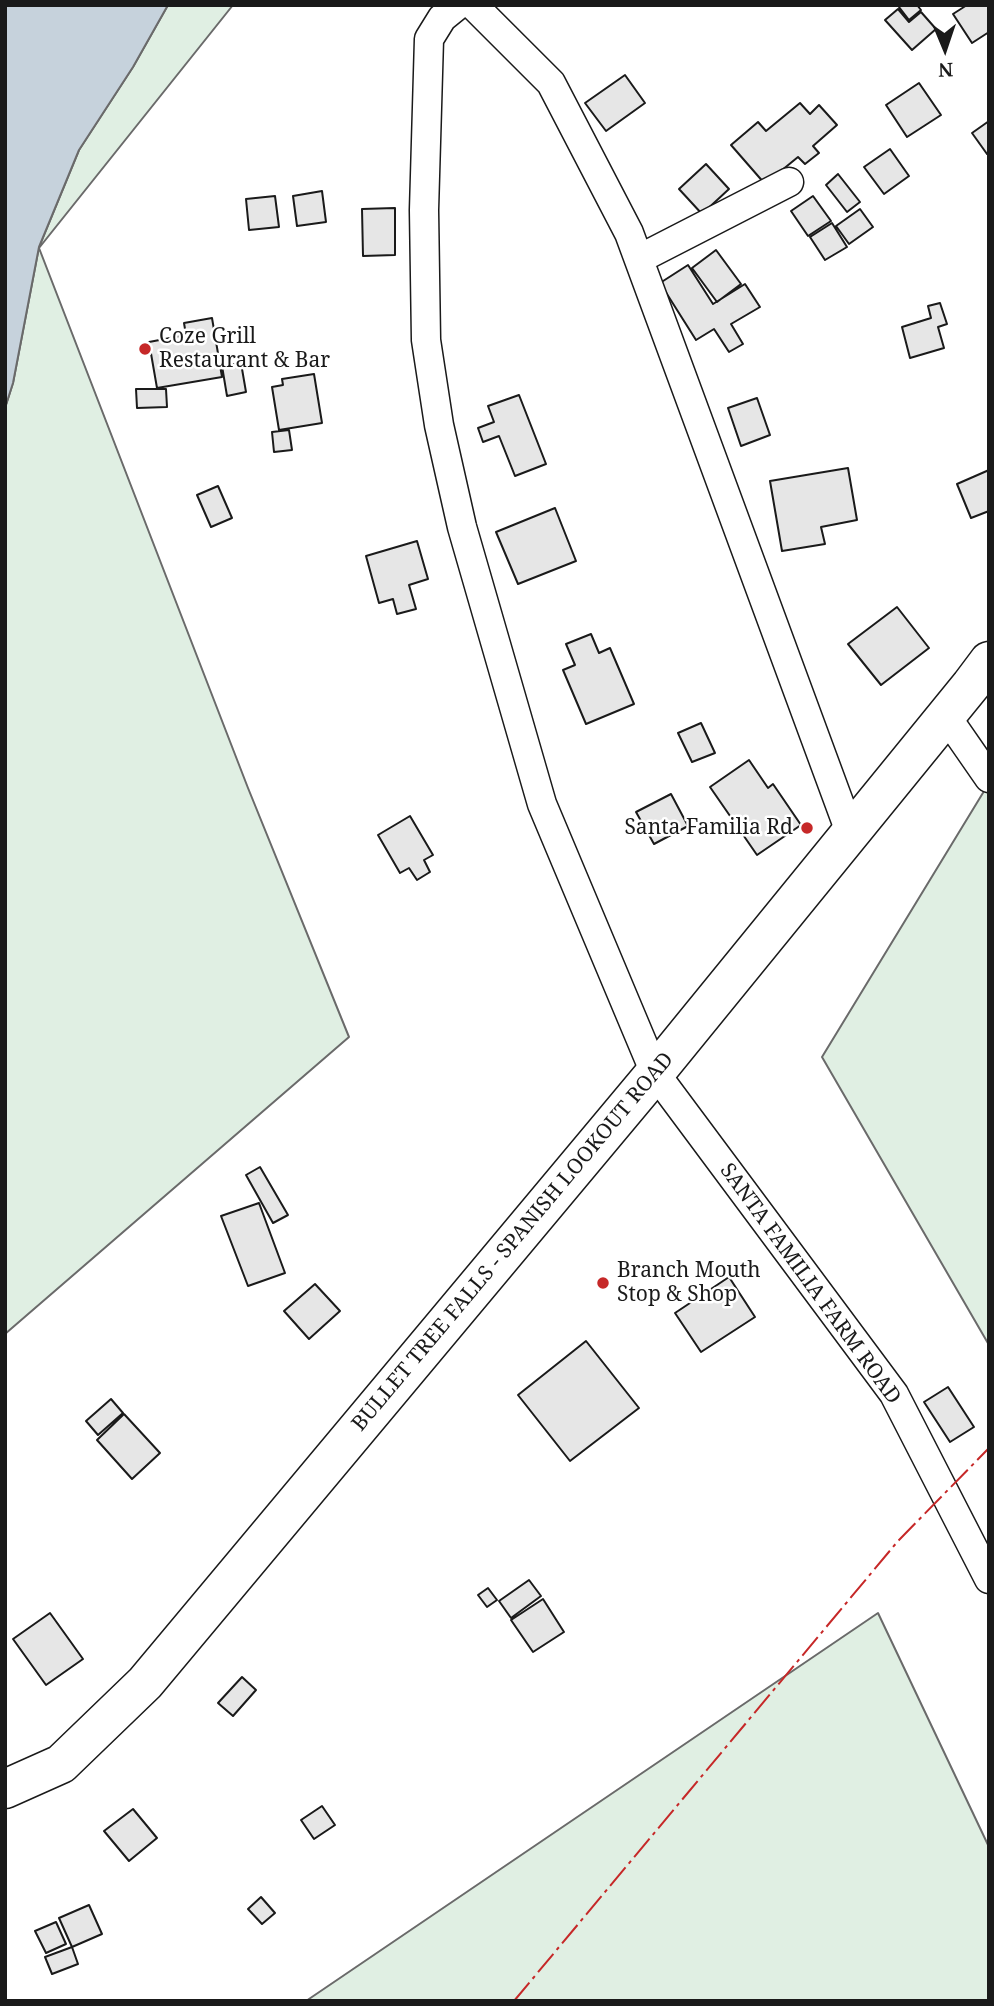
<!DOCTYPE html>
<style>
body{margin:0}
#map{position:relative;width:994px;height:2006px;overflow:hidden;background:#fff;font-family:"Noto Serif",serif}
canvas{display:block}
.frame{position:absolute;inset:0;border:7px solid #1a1a1a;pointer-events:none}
.north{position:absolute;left:910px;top:14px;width:70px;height:70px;-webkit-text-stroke:5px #fff;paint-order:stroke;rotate:178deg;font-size:19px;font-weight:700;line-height:28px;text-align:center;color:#1a1a1a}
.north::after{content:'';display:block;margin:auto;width:24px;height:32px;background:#1a1a1a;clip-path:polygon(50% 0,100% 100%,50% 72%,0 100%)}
</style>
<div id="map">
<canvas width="994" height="2006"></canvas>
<div class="frame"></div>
<div class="north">N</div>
</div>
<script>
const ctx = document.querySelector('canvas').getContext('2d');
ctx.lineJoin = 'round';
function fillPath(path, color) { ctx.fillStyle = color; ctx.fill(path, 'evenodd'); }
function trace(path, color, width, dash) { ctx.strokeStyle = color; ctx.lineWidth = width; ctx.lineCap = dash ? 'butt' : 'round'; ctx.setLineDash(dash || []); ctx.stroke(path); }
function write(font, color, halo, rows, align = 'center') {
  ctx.font = font + ' "Noto Serif",serif'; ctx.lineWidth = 5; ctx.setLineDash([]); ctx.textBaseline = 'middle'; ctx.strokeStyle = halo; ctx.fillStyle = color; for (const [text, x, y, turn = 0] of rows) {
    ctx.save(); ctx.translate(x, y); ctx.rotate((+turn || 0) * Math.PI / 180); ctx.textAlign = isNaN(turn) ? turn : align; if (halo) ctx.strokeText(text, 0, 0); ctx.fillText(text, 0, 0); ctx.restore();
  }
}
const green = new Path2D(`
 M168 5H233L39 248 248 788 349 1037 5 1334V408L13 383 39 247 79 150 133 67Z
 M989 783V1345L822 1057Z
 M878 1613 989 1847V2001H306Z`);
fillPath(green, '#e0efe3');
trace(green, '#6a6a6a', 2);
const water = new Path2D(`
 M5 5H168L133 67 79 150 39 247 13 383 5 408Z`);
fillPath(water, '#c6d2dc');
trace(water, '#6a6a6a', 2);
const building = new Path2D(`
 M901 5H917L921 10 909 20 899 7Z
 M967 5H989V32L972 43 953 14Z
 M898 9 909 22 921 12 936 29 912 50 885 20Z
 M625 75 645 103 606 131 585 103Z
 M919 83 941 115 907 137 886 105Z
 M800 103 810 114 819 105 837 125 813 146 819 153 805 164 798 157 765 184 731 145 758 122 766 131Z
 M989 121V152L987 154 972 133Z
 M890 149 909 176 884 194 864 167Z
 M706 164 729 189 702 214 679 189Z
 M838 174 860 202 847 212 826 185Z
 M322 191 326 222 297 226 293 196Z
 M275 196 279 227 249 230 246 199Z
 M813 196 831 221 808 236 791 211Z
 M395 208V255L363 256 362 209Z
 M860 209 873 227 849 244 836 226Z
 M832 223 847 247 825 260 810 237Z
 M716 250 741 284 717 302 692 268Z
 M688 265 713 304 745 284 760 307 731 324 743 344 729 352 714 329 696 340 660 283Z
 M940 303 947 324 938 327 944 348 910 358 902 327 931 318 928 306Z
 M212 318 222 377 157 388 149 342 186 335 184 323Z
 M241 363 246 392 227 396 222 366Z
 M314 374 322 423 279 430 272 387 283 385 282 379Z
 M136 389H166L167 407 137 408Z
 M519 395 546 464 515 476 499 436 483 442 478 428 494 422 488 406Z
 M757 398 770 435 741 446 728 408Z
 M289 430 292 450 274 452 272 432Z
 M848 468 857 520 821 527 825 544 782 551 770 481Z
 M989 470V511L971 518 957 484Z
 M218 486 232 518 211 527 197 495Z
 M555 508 576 561 518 584 496 532Z
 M417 541 428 579 409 585 416 609 397 614 393 599 379 603 366 556Z
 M897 607 929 648 881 685 848 644Z
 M591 634 599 653 610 648 634 704 586 724 563 670 575 665 566 644Z
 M701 723 715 753 692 762 678 733Z
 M749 760 768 788 773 784 801 825 757 855 710 787Z
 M671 794 688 826 654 844 636 812Z
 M410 816 433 855 424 860 430 872 417 880 409 868 400 873 378 835Z
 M260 1167 288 1215 273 1223 246 1175Z
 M259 1203 285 1273 248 1286 221 1216Z
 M729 1277 755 1317 701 1352 675 1313Z
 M315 1284 340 1311 309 1339 284 1311Z
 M586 1341 639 1408 570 1461 518 1395Z
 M948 1387 974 1427 950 1442 924 1402Z
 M111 1399 123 1413 98 1435 86 1421Z
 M124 1414 160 1453 132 1479 97 1440Z
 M529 1580 541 1596 511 1618 499 1601Z
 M488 1588 497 1600 487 1607 478 1595Z
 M543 1599 564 1632 533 1652 511 1620Z
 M50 1613 83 1659 46 1685 13 1639Z
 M242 1677 256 1690 233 1716 218 1703Z
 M322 1806 335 1825 314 1839 301 1820Z
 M133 1809 157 1838 129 1861 104 1831Z
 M261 1897 275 1913 262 1924 248 1909Z
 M89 1905 102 1934 72 1947 59 1918Z
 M56 1922 66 1944 46 1953 35 1931Z
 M72 1947 78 1964 52 1974 45 1957Z`);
fillPath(building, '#e6e6e6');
trace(building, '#1a1a1a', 2);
const minor = new Path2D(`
 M458 5 442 18 429 39 424 210 426 340 439 425 462 527 542 804 655 1073 894 1394 989 1579
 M473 5 551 83 629 233 850 832
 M639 259 789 182
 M946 716 989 778`);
const secondary = new Path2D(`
 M5 1789 61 1764 145 1683 655 1073 971 685 989 661`);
trace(minor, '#1a1a1a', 31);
trace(secondary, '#1a1a1a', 41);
trace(minor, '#fff', 28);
trace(secondary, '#fff', 38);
trace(new Path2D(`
 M514 2001 898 1541 989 1448`), '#c62828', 2, [24, 5, 3.5, 5]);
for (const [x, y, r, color] of [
 [145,349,7,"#c62828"],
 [807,828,7,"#c62828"],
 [603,1283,7,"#c62828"]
]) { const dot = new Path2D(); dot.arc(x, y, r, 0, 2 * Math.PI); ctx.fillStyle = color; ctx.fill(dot); trace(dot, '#fff', 2.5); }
write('21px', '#1a1a1a', '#fff', [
 ["Coze Grill",159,337],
 ["Restaurant & Bar",159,361],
 ["Santa Familia Rd",793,828,"right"],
 ["Branch Mouth",617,1271],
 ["Stop & Shop",617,1295]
], 'left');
write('21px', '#1a1a1a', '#fff', [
 ["BULLET TREE FALLS - SPANISH LOOKOUT ROAD",513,1242,-50],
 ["SANTA FAMILIA FARM ROAD",810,1284,54]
]);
</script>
